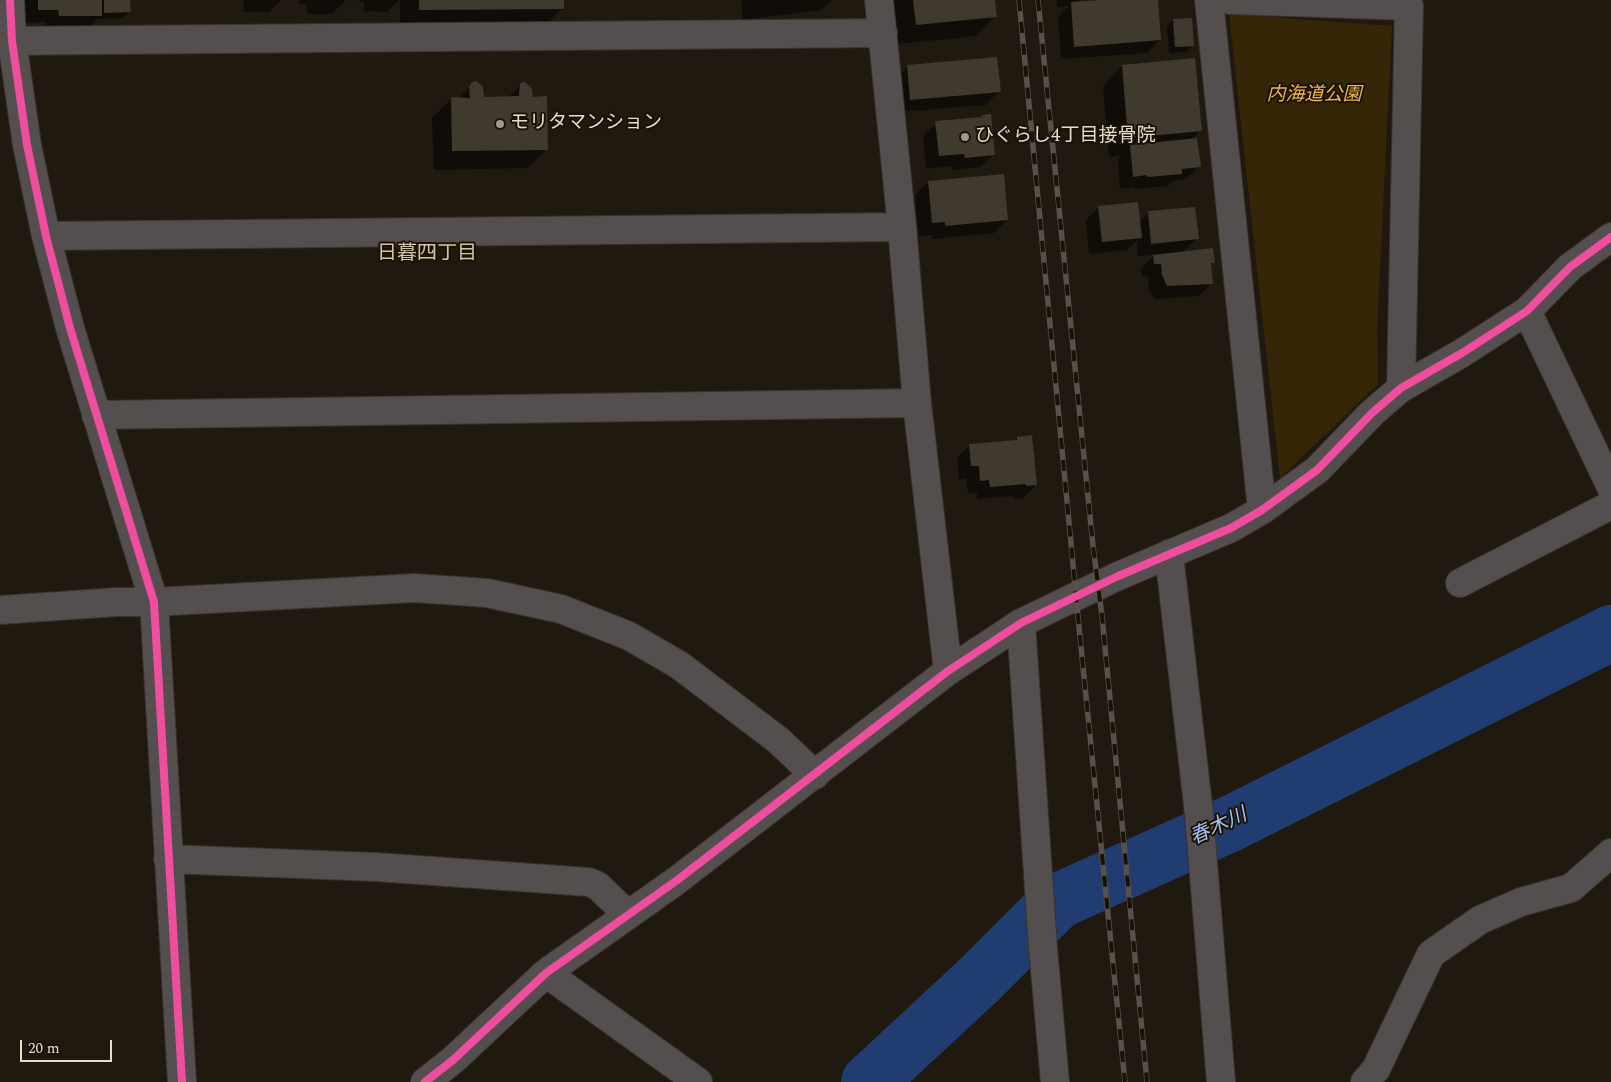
<!DOCTYPE html>
<meta charset="utf-8">
<style>
body{margin:0}
#map{position:relative;width:1611px;height:1082px;overflow:hidden;background:#1f190f;font-family:Spectral,serif}
canvas{display:block}
.scale{position:absolute;left:20px;top:1040px;width:92px;height:22px;box-sizing:border-box;border:2px solid #e3dcd1;border-top:0;padding-left:6px;font-size:15px;line-height:18px;white-space:nowrap;color:#e3dcd1;-webkit-text-stroke:4px #1c1202;paint-order:stroke}
</style>
<div id="map">
<canvas width="1611" height="1082"></canvas>
<div class="scale">20 m</div>
</div>
<script>
const ctx = document.querySelector('canvas').getContext('2d');
ctx.lineJoin = 'round';
function fillPath(path, color) { ctx.fillStyle = color; ctx.fill(path, 'evenodd'); }
function trace(path, color, width, dash) { ctx.strokeStyle = color; ctx.lineWidth = width; ctx.lineCap = dash ? 'butt' : 'round'; ctx.setLineDash(dash || []); ctx.stroke(path); }
function write(font, color, halo, rows, align = 'center') {
  ctx.font = font + ' Spectral,"Noto Sans JP",serif'; ctx.lineWidth = 4; ctx.setLineDash([]); ctx.textBaseline = 'middle'; ctx.strokeStyle = halo; ctx.fillStyle = color; for (const [text, x, y, turn = 0] of rows) {
    ctx.save(); ctx.translate(x, y); ctx.rotate((+turn || 0) * Math.PI / 180); ctx.textAlign = isNaN(turn) ? turn : align; if (halo) ctx.strokeText(text, 0, 0); ctx.fillText(text, 0, 0); ctx.restore();
  }
}
fillPath(new Path2D(`
 M1229 14 1392 26 1377 330 1378 384 1280 478Z`), '#362608');
fillPath(new Path2D(`
 M25 0H129V12L123 18 97 19 88 28H46V22L25 23Z
 M243 0H281L269 12H244Z
 M299 0H345V1L332 14H307L306 4H299Z
 M355 0H399L387 12 364 11V2Z
 M400 0H562V8L543 28H400Z
 M741 0H832L822 10 743 20Z
 M892 0H994L995 16 976 36 897 44Z
 M1057 0H1080L1077 3 1116 0H1156L1160 40 1147 53 1061 59 1058 17 1069 6 1057 7Z
 M1173 20 1192 45 1186 52 1169 53 1167 26Z
 M908 66 999 91 986 105 898 112 895 79Z
 M1122 66 1200 131 1191 140 1199 166 1186 179 1173 181 1168 186 1135 189 1133 187 1120 189 1118 159 1122 156 1109 157 1103 86Z
 M473 84 482 98H508L521 84 531 98 547 149 528 168 434 170 432 118 451 99H458Z
 M983 116 994 154 981 167 952 170 951 166 926 169 923 136 936 123 980 118Z
 M928 182 1007 220 994 233 932 239V235L919 236 915 195Z
 M1099 207 1139 222 1148 213 1194 208 1197 238 1183 252 1213 262 1210 265 1212 283 1199 296 1154 299 1149 289 1148 276 1142 277 1141 269 1155 254 1138 256 1137 241 1127 250 1089 254 1086 220Z
 M1017 438 1036 485 1023 498 1013 499V496L977 499V493L968 494 966 478 959 479 957 458 970 445 1014 441Z`), '#0007');
trace(new Path2D(`
 M869 1082 980 979 1058 901 1232 823 1611 633`), '#213c71', 56);
fillPath(new Path2D(`
 M38 0H102V16H59L58 10H38Z
 M104 0H130L131 12 104 13Z
 M419 0H564V9L419 10Z
 M913 0H995L997 17 916 25Z
 M1101 0H1158L1161 40 1074 47 1071 2Z
 M1192 18 1194 46 1175 47 1173 19Z
 M997 57 1001 92 910 100 907 65Z
 M1195 58 1202 131 1128 138 1122 65Z
 M477 81 483 87 484 97 519 96 520 83 525 82 532 89 533 97 547 96 548 150 452 151 451 97 470 98 469 87 472 82Z
 M991 114 995 155 965 158 964 154 939 156 935 121 982 117V115Z
 M1197 138 1201 167 1182 169V174L1148 177 1146 175 1133 177 1130 145Z
 M1004 174 1008 220 945 226V222L932 223 928 181Z
 M1138 202 1142 238 1102 242 1098 206Z
 M1195 207 1199 239 1151 244 1148 211Z
 M1213 248 1215 263H1211L1213 284 1167 286 1162 275 1161 264H1154L1153 255Z
 M1032 435 1037 485 1026 486V484L990 487 989 480 980 481 979 466H971L969 444 1017 440V437Z`), '#40392d');
const minor = new Path2D(`
 M10 0 12 41 27 145 46 236 70 328 154 602 182 1082
 M879 0 902 227 917 403 948 671
 M1209 0 1262 510
 M1229 0 1409 6 1401 388
 M0 41 883 33
 M46 236 902 227
 M1527 311 1611 487
 M96 415 917 403
 M1169 554 1199 814 1221 1082
 M1460 583 1611 505
 M0 610 117 602H154L415 588 487 593 561 609 629 636 679 665 778 740 815 775
 M1021 623 1043 948 1055 1082
 M168 859 376 867 589 882 598 886 628 915
 M546 973 698 1082
 M425 1082 453 1060 546 973 676 881 948 671 1021 623 1116 577 1231 528 1262 510 1317 470 1372 413 1401 388 1462 353 1527 311 1570 267 1611 237
 M1365 1082 1376 1069 1431 954 1480 920 1521 902 1571 888 1611 853`);
trace(minor, '#39332c', 30);
trace(minor, '#544f4e', 28);
const rail = new Path2D(`
 M1019 0 1079 627 1125 1082
 M1038 0 1093 546 1102 616 1147 1082`);
trace(rail, '#56514d', 5.5);
trace(rail, '#1c1202', 4, [11]);
trace(new Path2D(`
 M10 0 12 41 27 145 46 236 70 328 154 602 182 1082
 M425 1082 453 1060 546 973 676 881 948 671 1021 623 1116 577 1231 528 1262 510 1317 470 1372 413 1401 388 1462 353 1527 311 1570 267 1611 237`), '#ef4d9e', 8);
for (const [x, y, r, color] of [
 [500,124,5,"#9e988d"],
 [965,137,5,"#9e988d"]
]) { const dot = new Path2D(); dot.arc(x, y, r, 0, 2 * Math.PI); ctx.fillStyle = color; ctx.fill(dot); trace(dot, '#1c1202', 2); }
write('italic 19px', '#efb54c', '#1c1202', [
 ["内海道公園",1314,96]
]);
write('19px', '#e3dcd1', '#1c1202', [
 ["モリタマンション",510,124],
 ["ひぐらし4丁目接骨院",975,137]
], 'left');
write('20px', '#d1c3ad', '#1c1202', [
 ["日暮四丁目",427,255]
]);
write('italic 20px', '#a3c1f6', '#1c1202', [
 ["春木川",1219,828,-25]
]);
</script>
